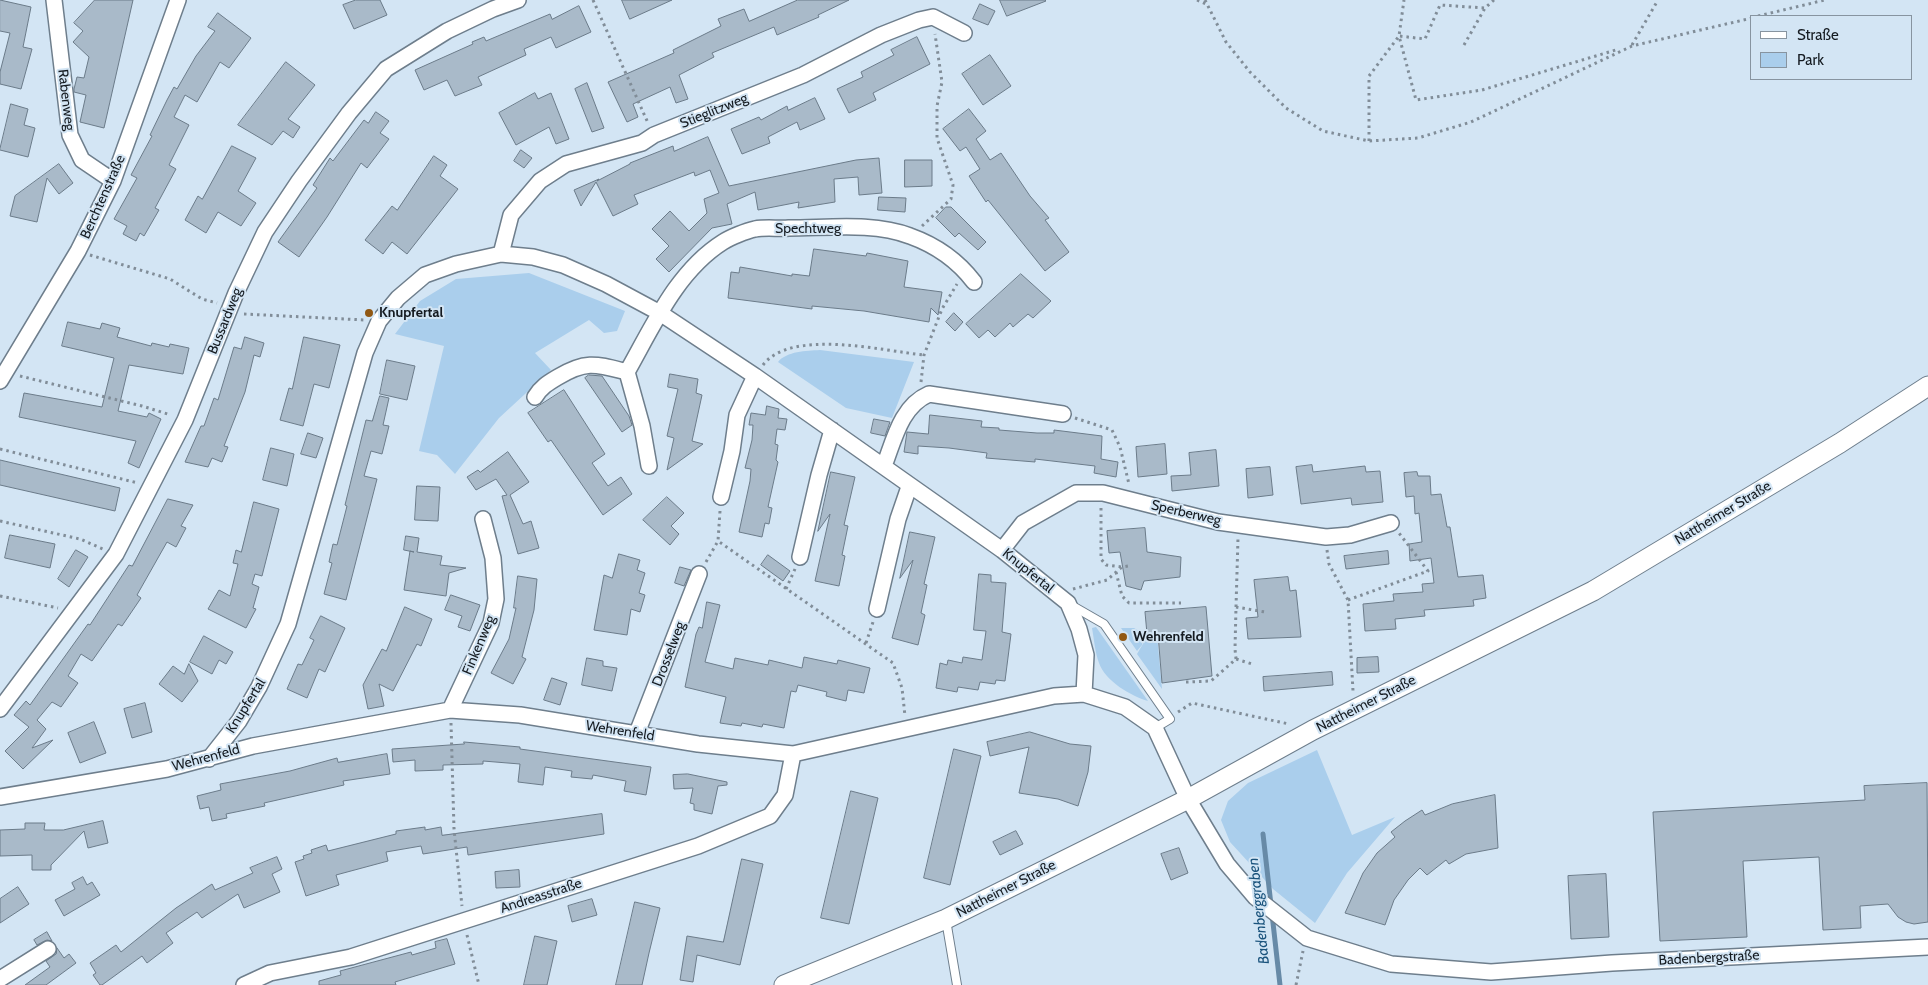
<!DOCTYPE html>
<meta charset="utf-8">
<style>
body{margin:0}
#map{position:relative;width:1928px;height:985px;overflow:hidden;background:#d3e5f4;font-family:Cabin,sans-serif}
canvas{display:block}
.legend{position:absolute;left:1750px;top:15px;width:162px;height:65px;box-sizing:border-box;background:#d3e5f4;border:1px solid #8794a0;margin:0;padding:6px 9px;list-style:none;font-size:15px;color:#151b21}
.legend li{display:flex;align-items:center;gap:10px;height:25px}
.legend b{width:25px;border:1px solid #8794a0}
</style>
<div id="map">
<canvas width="1928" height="985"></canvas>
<ul class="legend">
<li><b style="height:6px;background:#fff"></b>Straße</li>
<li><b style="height:14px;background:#aaceec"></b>Park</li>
</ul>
</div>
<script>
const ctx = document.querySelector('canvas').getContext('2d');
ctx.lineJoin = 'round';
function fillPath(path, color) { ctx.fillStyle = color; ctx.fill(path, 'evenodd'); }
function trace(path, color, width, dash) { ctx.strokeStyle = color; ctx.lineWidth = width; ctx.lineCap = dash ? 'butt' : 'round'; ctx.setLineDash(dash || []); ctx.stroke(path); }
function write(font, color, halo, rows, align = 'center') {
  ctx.font = font + ' Cabin,sans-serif'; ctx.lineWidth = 4; ctx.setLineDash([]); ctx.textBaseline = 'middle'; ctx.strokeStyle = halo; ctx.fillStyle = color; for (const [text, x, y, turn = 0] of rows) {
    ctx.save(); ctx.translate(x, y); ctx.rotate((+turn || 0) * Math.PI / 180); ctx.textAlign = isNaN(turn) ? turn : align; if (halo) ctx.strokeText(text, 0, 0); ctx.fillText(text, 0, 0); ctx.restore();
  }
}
fillPath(new Path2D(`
 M529 273 625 311 617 331 604 333 589 320 535 353 551 370 499 418 455 474 437 455 419 451 444 346 395 334 420 301 456 279Z
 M820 350 914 362 892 418 846 408 778 362C787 351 806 351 820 350Z
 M1096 627 1148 701C1131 696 1105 681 1099 663 1095 652 1094 639 1092 628Z
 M1121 628H1134L1144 634 1142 645 1137 651Z
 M1157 635 1162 689 1137 654 1147 637Z
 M1317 750 1352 835 1395 817 1347 873 1315 923 1273 889 1230 842 1221 820 1228 801 1248 783Z`), '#aaceec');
trace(new Path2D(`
 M1263 834 1271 905
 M1272 914 1280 985`), '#678aa7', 5);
const building = new Path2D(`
 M0 0 31 7 23 47 32 49 21 89 0 84V72L10 33 0 31Z
 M95 0H133L104 128 80 122 86 95 74 92V89L77 77 84 78 89 57 73 42 83 31 74 23Z
 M356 0H380L387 15 354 29 343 5Z
 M622 0H672L630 19Z
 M798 0H849L818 15 819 17 777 35 774 27 712 53 714 57 679 75 688 99 676 103 670 87 633 104 638 117 627 122 608 82 674 53 673 50 721 26 718 19 744 9 749 21Z
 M1000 0H1045L1046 1 1007 16Z
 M980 4 995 11 988 25 973 19Z
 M579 6 591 32 556 48 551 37 524 49 526 55 478 77 482 85 455 96 447 80 424 90 415 70 473 44 472 42 484 37 486 41 550 14 552 19Z
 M218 13 251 38 229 68 220 62 197 102 185 95 174 117 189 125 169 165 176 169 155 208 159 210 144 236 140 233 136 241 123 234 127 226 114 219 137 178 131 175 152 136 150 135 167 100 174 87 177 89 196 56 215 31 208 27Z
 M917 37 930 64 873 93 876 100 849 113 837 89 863 77 861 72 894 55 891 50Z
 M990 55 1011 86 983 105 962 74Z
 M286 62 315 85 288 119 300 127 293 138 283 131 272 145 238 125Z
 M587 83 604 128 592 132 575 89Z
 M535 93 538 99 551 93 569 139 556 144 549 127 516 145 499 113Z
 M815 98 825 119 800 130 797 122 768 137 770 143 742 154 731 129 759 117 761 120 787 106 788 110Z
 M11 104 28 109 24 125 35 128 28 157 0 150Z
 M969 109 986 131 976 139 990 160 1001 153 1030 196 1049 218 1045 220 1069 252 1045 271 988 200 986 202 969 176 980 169 966 147 960 151 943 129Z
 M376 112 389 121 380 133 389 139 367 168 361 163 327 217 299 257 278 242 317 188 313 185 330 158 333 161 364 120 368 123Z
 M708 137 729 186 856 160 879 158 882 193 859 195 858 177 834 179 835 202 798 208 799 202 758 210 755 192 727 204 732 224 712 228 669 272 656 259 669 246 652 229 670 211 689 231 707 213 704 199 719 193 710 170 695 176 694 172 634 195 638 204 613 216 596 182 581 206 574 190 599 179 597 181 630 164V163L673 146 674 151Z
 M232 146 256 158 238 191 256 203 241 226 218 212 206 233 185 220 198 196 202 199Z
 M521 150 532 158 524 168 514 161Z
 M434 156 447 165 440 176 458 189 407 254 392 242 383 254 365 240 392 206 397 210Z
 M905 160H932V186L905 187Z
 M59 164 73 183 59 194 47 178 37 222 10 216 15 196Z
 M879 197 906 198 905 212 878 210Z
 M946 207H951L986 242 978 250 959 233 955 237 936 218Z
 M814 249 866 256 867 253 908 261 904 287 942 292 938 315 931 308 929 322 864 311 812 306V309L728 298 731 272 739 273 740 267 792 276V274L809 276Z
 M1021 274 1051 301 1033 318 1028 314 1013 327 1010 323 995 337 988 330 979 338 966 324Z
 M954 313 963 322 955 331 946 322Z
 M68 322 100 329 102 323 120 328 117 337 151 346 152 343 169 347 170 344 189 348 183 374 129 365 118 411 147 417 149 413 161 419 139 468 128 463 136 441 19 417 24 393 102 407 114 358 62 346Z
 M245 337 264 343 260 357 254 355 245 392 224 446 228 447 222 462 212 458 208 467 185 462 201 426H204L214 398 218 400 234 347 241 349Z
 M304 337 340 345 329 388 314 384 303 426 280 420 289 388 292 389Z
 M387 360 415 366 407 400 380 394Z
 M670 374 698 379 696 393 702 395 692 441 703 444 667 470 674 438 667 436 678 389 668 387Z
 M589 375 602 376 629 416 632 425 622 432 585 378Z
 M564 390 605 454 592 463 608 486 621 477 632 494 603 515 551 440 548 442 528 413Z
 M380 396 389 398 383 425 389 426 382 454 371 451 364 476 377 479 346 600 324 594 332 563 329 562 333 544 337 545 347 506 345 505 366 420 372 421Z
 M767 406 779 409 778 418 787 419 785 430 777 429 775 444 778 445 776 460 778 462 768 507 772 508 769 524 765 523 762 537 739 532 750 481 751 469 745 468 752 440 753 425H749L751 413 765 415Z
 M930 415 982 421 981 427 999 428V430L1037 433H1054V430L1102 436 1101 459 1118 462 1116 477 1094 473 1095 466 1035 459V462L986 458 987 453 949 448 918 446V454L904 452 907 432 928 434Z
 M874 419 890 422 885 436 871 433Z
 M308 433 323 438 316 458 301 454Z
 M1165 444 1167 474 1138 477 1136 447Z
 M271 448 294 454 287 486 263 480Z
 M1216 450 1219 486 1172 491 1171 476 1191 475 1189 453Z
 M508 452 529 482 510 495 523 524 531 521 539 548 518 554 502 496 507 495 496 479 476 490 467 477 478 470 480 472Z
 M0 460 120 488 115 511 0 485Z
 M1312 465 1313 472 1365 466 1366 472 1380 471 1383 502 1352 505 1351 498 1301 504 1296 467Z
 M1270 467 1273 495 1248 498 1246 469Z
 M831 472 855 477 844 525 848 526 842 555 845 556 839 586 815 581 830 514 818 531Z
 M1417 472 1418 476H1430L1431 495 1441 494 1447 527H1450L1458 577 1483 575 1486 598 1473 600 1474 606 1424 610 1425 616 1395 619 1396 629 1365 631 1363 604 1394 601 1393 594 1423 592 1422 584 1434 583 1431 558 1410 561 1409 544 1422 542 1419 513 1415 514 1414 496 1406 497 1404 473Z
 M417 486 440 487 438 521 415 520Z
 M667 497 684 513 671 526 679 534 670 545 643 520Z
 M168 499 193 505 181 526 186 528 176 547 167 542 137 595 141 598 122 626 118 624 92 661 81 654 68 676 78 683 61 707 52 702 37 720 46 729 32 748 53 740 23 769 5 751 29 727 14 715 26 701 30 705 88 624 90 625 129 565 132 566Z
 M254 502 279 509 262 576 255 574 252 584 259 587 253 608 256 609 246 628 208 609 219 590 230 596 238 564 233 563 236 550 241 552Z
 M1145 528 1147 552 1181 557 1180 577 1144 581 1141 590 1126 586 1120 552 1109 553 1107 531Z
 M910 532 935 537 924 584 927 585 921 613 925 615 918 645 892 638 913 560 900 578Z
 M10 535 55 544 50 568 5 558Z
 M406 536 419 538 417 552 442 556 440 565 466 568 449 573 446 596 404 590 410 551 414 552 404 550Z
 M76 550 88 557 69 587 58 579Z
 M1388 551 1389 564 1346 569 1344 556Z
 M619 554 640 560 637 570 645 573 639 593 645 595 640 612 631 609 627 635 594 630 604 575 612 578Z
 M768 555 790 571 783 581 761 565Z
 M680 567 691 570 684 586 675 583Z
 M979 574 991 575V582L1006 583 1002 632 1011 634 1005 681 996 680 995 684 980 682 978 690 958 687 957 692 936 688 940 663 947 665 948 660 962 663 963 657 982 660 986 631 974 630Z
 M518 576 537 579 534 610 522 657 526 659 513 684 491 673 509 639 516 608H514Z
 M1288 577 1290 591 1296 590 1301 637 1248 639 1246 618 1258 617 1254 580Z
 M451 595 480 605 470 631 458 627 462 616 445 610Z
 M707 602 720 605 705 662 733 669 735 658 768 665 769 660 802 668 804 657 837 664 838 660 870 668 864 693 848 690 846 701 826 696 827 692 798 685 796 692 791 691 784 728 763 724 762 727 742 723 741 726 720 723 726 697 685 687 696 634 699 627 702 628Z
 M405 607 432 619 421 646 417 644 393 691 379 684 384 706 368 709 363 685 382 649 386 651Z
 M1206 607 1212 676 1162 683 1158 634H1147L1145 612Z
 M321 616 345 628 325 672 319 669 307 698 287 689 298 664 302 665 314 640 310 638Z
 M204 636 233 652 226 664 219 660 212 674 190 662Z
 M1378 657 1379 672 1357 673V658Z
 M587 658 603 661V666L617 668 612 691 582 685Z
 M189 664 198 681 182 702 159 684 173 666 184 674Z
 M1332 672 1333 685 1264 691 1263 677Z
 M552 678 567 683 560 705 544 700Z
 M145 703 152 732 132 738 124 709Z
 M94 722 106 753 80 763 68 733Z
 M1030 732 1070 744 1091 746 1088 772 1078 806 1058 799 1019 793 1029 747 990 756 987 742Z
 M464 742 520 747V749L651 767 646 795 624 791 626 781 593 775 592 779 571 777 572 771 545 767 543 785 518 782 520 764 483 761V764L443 765V770L415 771V760L393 762 392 749 464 744Z
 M954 749 981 756 950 885 924 878Z
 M387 754 390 774 343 781 344 785 264 803 265 806 226 814 227 818 212 821 209 807 200 809 197 796 221 790 220 784 290 771 337 758 338 762Z
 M688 774 727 782V785L718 786 712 814 694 810V804L690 803 693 788 674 789 673 775Z
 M1927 783 1928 922 1914 924 1906 922 1898 917 1888 904 1860 906 1861 928 1823 930 1819 857 1743 861 1747 937 1660 941 1653 812 1865 800 1864 786Z
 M851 791 878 798 849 924 821 918Z
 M1495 795 1498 848 1466 854 1449 864 1446 860 1427 875 1420 868 1408 880 1394 900 1385 925 1345 913 1363 873 1377 853 1395 837 1391 832 1405 821 1422 810 1425 815 1452 804Z
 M602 814 604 834 468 855 467 847 423 854 421 846 386 852 388 861 336 875 339 885 306 896 295 862 304 859 303 856 312 853 311 850 326 845 328 851 396 834V831L425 827V830L441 827 442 835Z
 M103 821 108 843 88 848 84 831 51 865V870H32V855L0 856V830L25 829V823H45L44 830H63Z
 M1016 831 1023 844 1000 855 993 842Z
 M1179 848 1188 873 1171 880 1161 854Z
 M277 857 282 869 272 874 280 892 244 908 238 894 202 918 197 912 166 933 173 943 147 963 142 956 102 985H100L93 975 96 973 90 963 116 945 121 952 176 908 212 884 215 890 253 873 250 868Z
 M742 859 763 864 740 965 697 955 693 982 680 980 687 936 723 942Z
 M519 870 520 887 496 888 495 872Z
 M1606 874 1609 937 1571 939 1568 876Z
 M83 877 87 885 92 882 100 895 64 916 55 900 75 889 72 883Z
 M18 887 29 904 0 923V899Z
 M592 899 597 915 572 922 568 906Z
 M635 902 660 908 649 953 642 985H616Z
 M47 932 52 941 47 940 37 945 34 940Z
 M535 936 557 941 547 985H524Z
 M447 939 455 964 395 982 396 985H319V981L341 975 340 971 411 952 412 955 436 948 435 942Z
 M57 948 64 958 69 954 76 963 46 985H25L50 967 46 961 56 954Z`);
fillPath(building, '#a9bac9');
trace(building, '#6b7b89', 1);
const service = new Path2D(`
 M1071 605 1104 624 1170 719 1155 728
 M946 920 957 985`);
const minor = new Path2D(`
 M54 0 70 135 82 160 113 181
 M501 254 511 215 540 181 566 164 642 143 654 135 803 75 881 35 919 20 933 17 964 33
 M0 381 78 251 113 181 178 0
 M535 397C541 387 548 383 558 377 586 360 596 364 627 372
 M649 466 642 426 627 372C653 326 677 271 723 242 731 237 746 231 755 229 766 227 779 229 789 228 828 228 874 222 910 236 935 245 958 261 974 282
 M884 466C894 440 901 406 929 394L1063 414
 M721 497 732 451 737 415 755 376
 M1002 550 1023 523 1076 493H1103L1218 522 1326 537 1350 535 1391 523
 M800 557 819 475 832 430
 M877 609 898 519 909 487
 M0 709 116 554 185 420 236 293 265 232 299 181 349 113 386 69 447 31 493 9 518 0
 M450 710 491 623 496 599 493 558 483 519
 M637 733 699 574
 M209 759 239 721 259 687 288 624 365 353 379 321 398 298 425 275 456 264 501 254 533 257 563 265 606 284 660 313 755 376 1002 550 1068 603 1079 629 1086 655 1084 694
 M0 797 167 769 253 746 450 710 520 715 698 744 793 754 1054 696 1084 694 1125 707 1155 728 1188 799 1227 864 1255 897 1307 938 1391 964 1491 972 1612 963 1928 947
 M0 979 48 949
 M244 985 270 973 351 957 698 846 770 816 785 795 793 754`);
const tertiary = new Path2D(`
 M784 985 946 919 1188 799 1313 730 1593 591 1840 443 1928 386`);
trace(service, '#6e7e8c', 10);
trace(minor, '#6e7e8c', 18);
trace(tertiary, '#6e7e8c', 21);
trace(new Path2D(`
 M593 0 648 123
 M1197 0 1206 4
 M1205 0 1226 42 1250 72 1286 108 1323 131 1369 141 1418 138 1471 122 1632 46 1752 18
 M1494 0 1485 8 1440 5 1425 39 1399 36 1416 100 1482 90 1619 49
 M1758 16 1825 0
 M1464 45 1485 8
 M1632 45 1658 0
 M1369 141V76L1399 36 1404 0
 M922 226 951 199 953 185 937 138V106L942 82 935 34
 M90 255 170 279 202 299 217 303
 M244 314 365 320
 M763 365C791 328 883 351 924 355
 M20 376 142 406 171 415
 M921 382 924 355 942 309 957 284
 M1075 418 1112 430 1120 447 1129 484
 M0 449 138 483
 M1101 508V559L1106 565 1122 567
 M720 511 718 541 893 663 902 688 905 716
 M0 521 80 539 103 549
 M1327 550 1329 564 1348 600 1353 691
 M706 562 718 541
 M1116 572 1122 596 1129 603H1181
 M786 589 795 569
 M1073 589 1107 580 1122 567 1128 566
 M0 596 58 608
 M1348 600 1428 571 1399 533
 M1236 607 1238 538
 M866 643 873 622
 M1236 659 1235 649 1236 607 1265 612
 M1186 682 1211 681 1236 659 1252 664
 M1178 712 1192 703 1289 724
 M451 723 454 829 462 906
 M467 935 479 985
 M1296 985 1303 951`), '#818d98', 3, [2.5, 4]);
trace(service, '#fff', 8);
trace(minor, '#fff', 15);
trace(tertiary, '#fff', 19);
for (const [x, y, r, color] of [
 [369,313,5,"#915813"],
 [1123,637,5,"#915813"]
]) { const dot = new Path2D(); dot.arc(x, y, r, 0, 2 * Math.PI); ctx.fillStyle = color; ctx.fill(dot); trace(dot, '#d3e5f4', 2); }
write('14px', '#151b21', '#d3e5f4', [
 ["Rabenweg",66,100,83],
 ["Stieglitzweg",714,111,-22],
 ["Berchtenstraße",103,197,-66],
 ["Spechtweg",808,229],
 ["Bussardweg",225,321,-68],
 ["Sperberweg",1186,513,13],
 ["Nattheimer Straße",1723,513,-31],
 ["Knupfertal",1028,571,39],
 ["Finkenweg",479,645,-67],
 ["Drosselweg",669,654,-69],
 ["Nattheimer Straße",1366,704,-27],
 ["Knupfertal",246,706,-58],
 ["Wehrenfeld",620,731,9],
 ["Wehrenfeld",206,758,-15],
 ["Nattheimer Straße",1006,889,-27],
 ["Andreasstraße",541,896,-18],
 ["Badenbergstraße",1709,958,-3]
]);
write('bold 14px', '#151b21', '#d3e5f4', [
 ["Knupfertal",379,313],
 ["Wehrenfeld",1133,637]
], 'left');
write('italic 15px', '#1a537c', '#d3e5f4', [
 ["Badenberggraben",1259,911,-96]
]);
</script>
